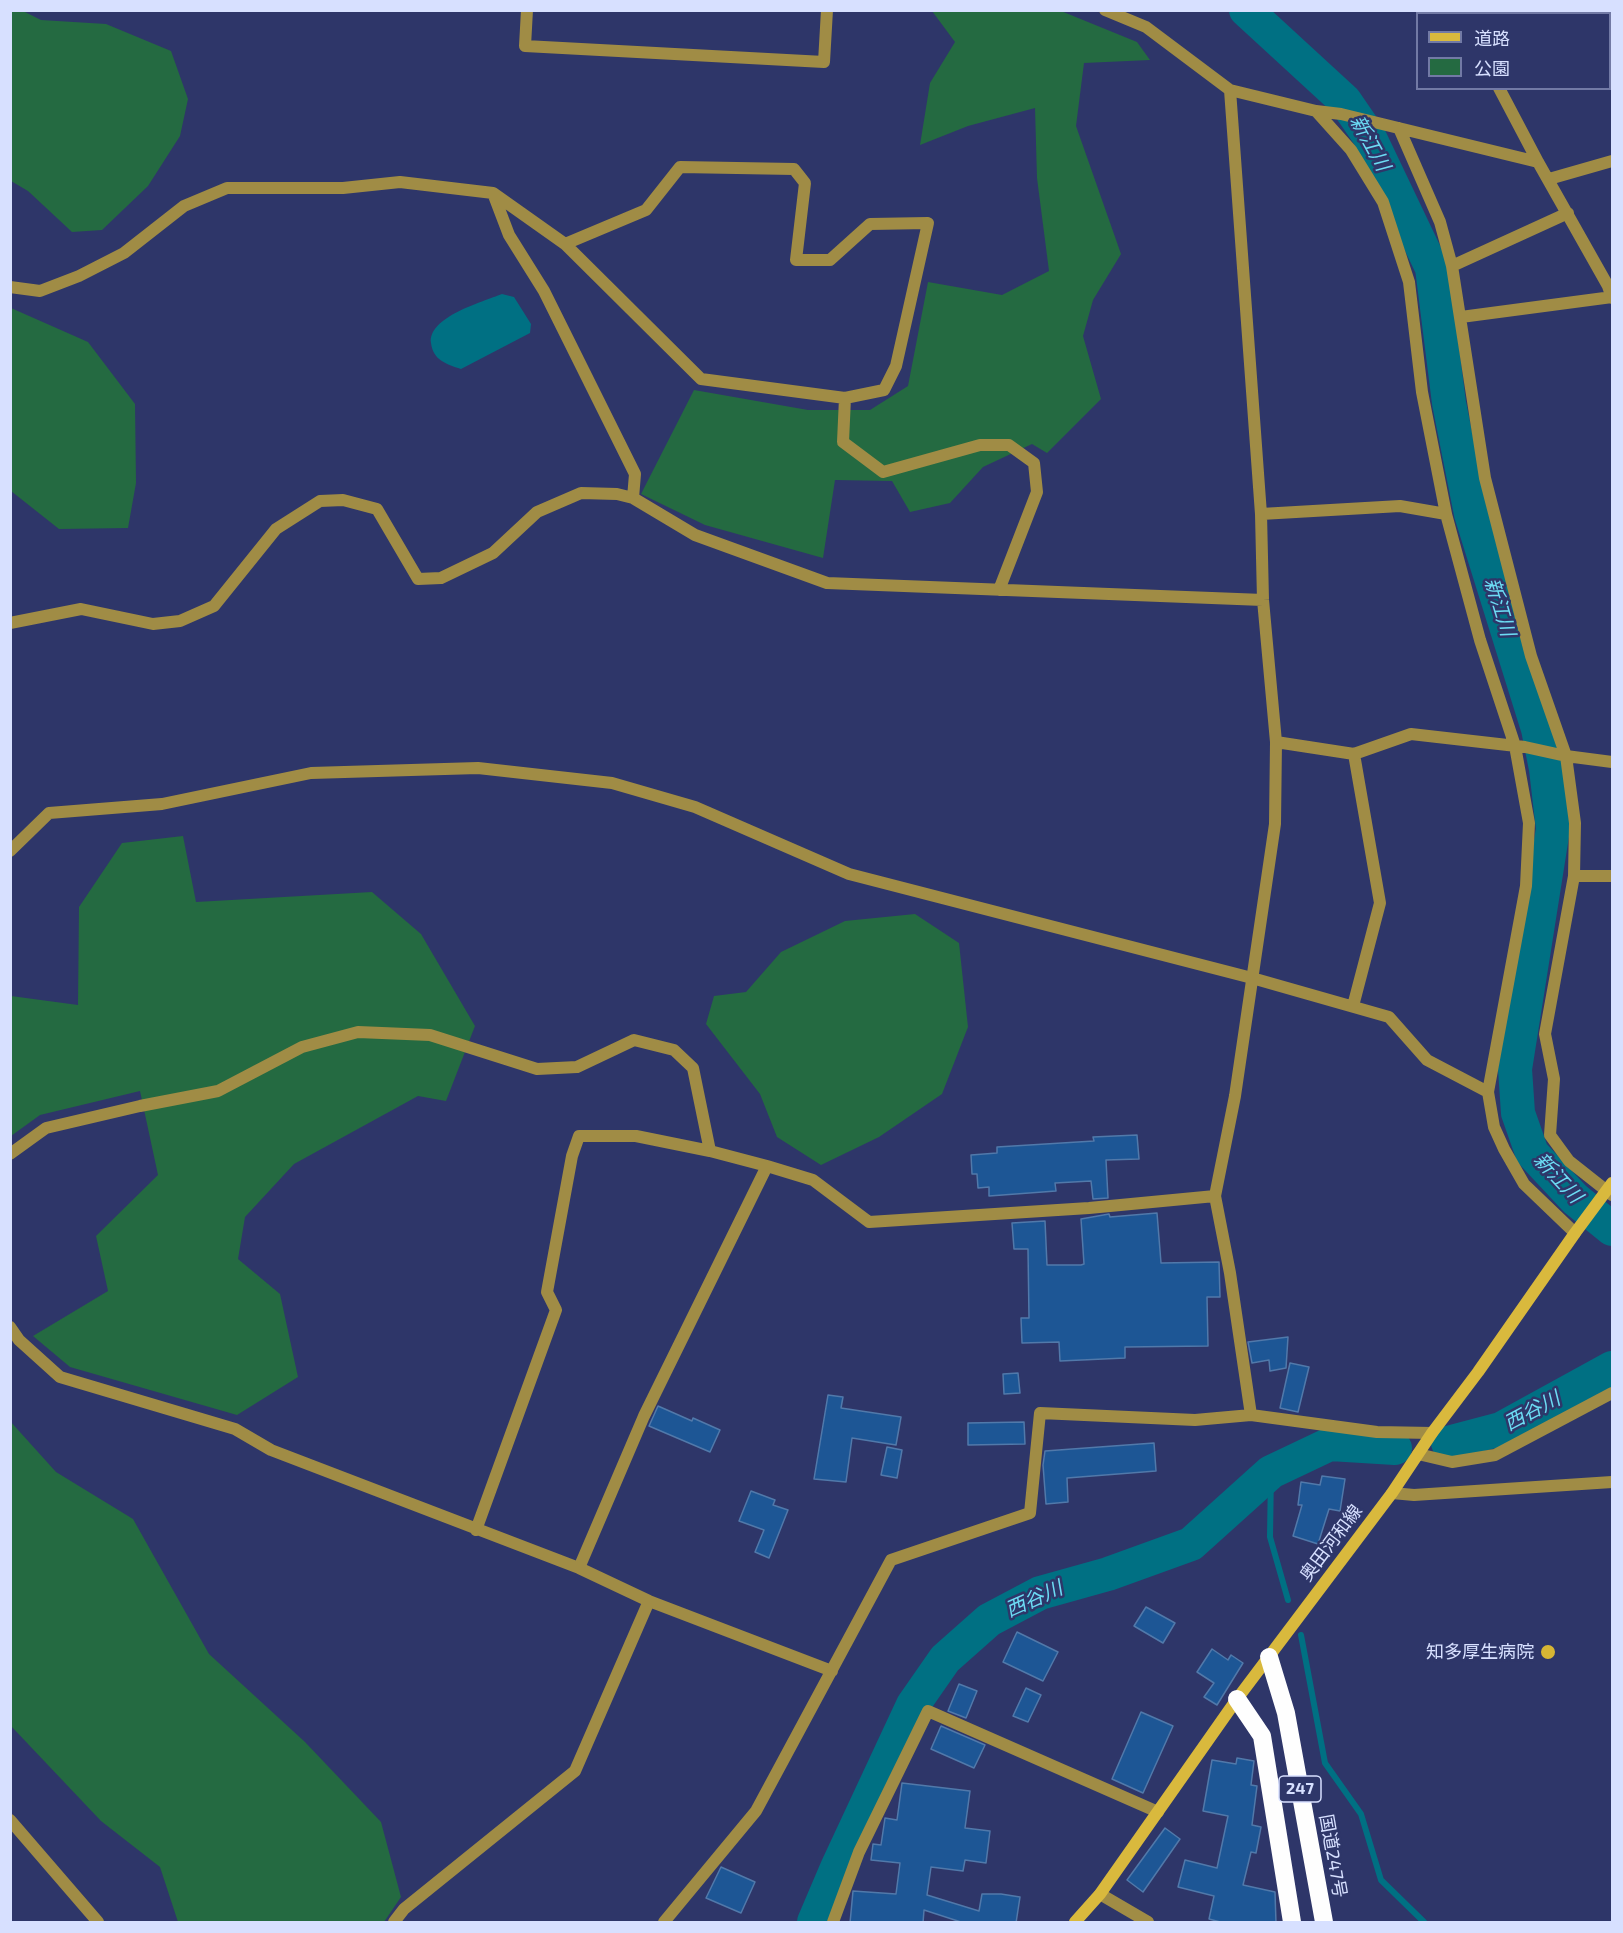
<!DOCTYPE html>
<meta charset="utf-8">
<style>
body{margin:0}
#map{position:relative;width:1623px;height:1933px;overflow:hidden;background:#2e3669;font-family:"Exo 2","Noto Sans JP",sans-serif}
canvas{display:block}
.frame{position:absolute;inset:0;border:12px solid #d7e0ff;pointer-events:none}
.legend{position:absolute;left:1416px;top:12px;width:195px;height:78px;box-sizing:border-box;background:#2e3669;border:2px solid #727aa5;margin:0;padding:8px 10px;list-style:none;font-size:18px;color:#d7e0ff}
.legend li{display:flex;align-items:center;gap:12px;height:30px}
.legend b{width:30px;border:2px solid #727aa5}
</style>
<div id="map">
<canvas width="1623" height="1933"></canvas>
<div class="frame"></div>
<ul class="legend">
<li><b style="height:8px;background:#d9b93d"></b>道路</li>
<li><b style="height:16px;background:#246a41"></b>公園</li>
</ul>
</div>
<script>
const ctx = document.querySelector('canvas').getContext('2d');
ctx.lineJoin = 'round';
function fillPath(path, color) { ctx.fillStyle = color; ctx.fill(path, 'evenodd'); }
function trace(path, color, width, dash) { ctx.strokeStyle = color; ctx.lineWidth = width; ctx.lineCap = dash ? 'butt' : 'round'; ctx.setLineDash(dash || []); ctx.stroke(path); }
function write(font, color, halo, rows, align = 'center') {
  ctx.font = font + ' "Exo 2","Noto Sans JP",sans-serif'; ctx.lineWidth = 5; ctx.setLineDash([]); ctx.textBaseline = 'middle'; ctx.strokeStyle = halo; ctx.fillStyle = color; for (const [text, x, y, turn = 0] of rows) {
    ctx.save(); ctx.translate(x, y); ctx.rotate((+turn || 0) * Math.PI / 180); ctx.textAlign = isNaN(turn) ? turn : align; if (halo) ctx.strokeText(text, 0, 0); ctx.fillText(text, 0, 0); ctx.restore();
  }
}
fillPath(new Path2D(`
 M11 10 23 11 41 20 106 24 171 51 188 99 180 136 148 186 102 230 72 232 28 191 11 181Z
 M932 11H1061L1137 42 1150 60 1084 63 1076 126 1121 254 1093 300 1083 336 1101 399 1047 453 1032 444 983 467 950 503 910 512 892 481 835 480 823 558 705 525 641 494 694 390 808 410H870L908 386 928 282 1002 295 1049 271 1037 178 1035 108 968 126 920 145 930 83 955 42Z
 M11 308 88 342 135 404 136 483 128 528 59 529 11 491Z
 M183 836 196 902 372 892 421 934 475 1026 446 1101 418 1096 294 1164 245 1217 238 1259 280 1294 298 1377 237 1415 70 1367 33 1336 108 1291 96 1236 158 1175 140 1091 40 1115 11 1136V996L78 1005 79 907 122 843Z
 M915 914 959 943 968 1027 942 1094 879 1137 821 1165 777 1137 760 1094 706 1024 714 996 746 992 781 952 845 921Z
 M10 1421 56 1472 133 1519 209 1654 305 1742 381 1822 401 1897 384 1922H178L160 1867 101 1821 11 1726Z`), '#246a41');
fillPath(new Path2D(`
 M502 294 514 297 531 324 530 333 461 369C446 364 433 360 431 343 428 317 482 302 502 294Z`), '#007083');
trace(new Path2D(`
 M1271 1472 1270 1537 1288 1600
 M1301 1635 1325 1763 1361 1814 1381 1880 1424 1922`), '#007083', 6);
trace(new Path2D(`
 M1246 10 1345 101 1369 136 1432 268 1449 403 1471 514 1538 729 1546 769 1553 829 1515 1069 1518 1113 1532 1153 1575 1199 1612 1229
 M1448 1443 1501 1429 1612 1368
 M814 1922 837 1868 913 1705 945 1659 989 1620 1040 1593 1108 1574 1191 1544 1271 1472 1330 1444 1395 1448`), '#007083', 34);
const building = new Path2D(`
 M1137 1135 1139 1159 1106 1160 1108 1198 1093 1199 1091 1181 1055 1183 1056 1191 989 1196V1187L978 1188 977 1174H972L971 1155 997 1153V1147L1094 1141 1093 1137Z
 M1157 1213 1161 1263 1219 1262 1220 1297H1207L1208 1346 1125 1347V1358L1060 1361 1059 1342 1022 1343 1021 1318H1029L1028 1249H1014L1012 1223 1045 1221 1047 1265H1081L1084 1264 1081 1219 1109 1214 1110 1217Z
 M1288 1337 1286 1368 1270 1371 1269 1360 1252 1363 1248 1342Z
 M1290 1363 1309 1367 1298 1412 1280 1408Z
 M1018 1373 1020 1393 1004 1394 1003 1374Z
 M828 1395 843 1397 841 1408 901 1417 896 1445 852 1438 846 1482 814 1479Z
 M658 1406 692 1421 693 1418 720 1430 710 1452 649 1426Z
 M1024 1422 1025 1444 968 1445V1423Z
 M1154 1443 1156 1471 1067 1478 1068 1502 1046 1504 1043 1465 1045 1451Z
 M887 1447 902 1450 897 1478 881 1475Z
 M1322 1476 1345 1479 1340 1511 1329 1509 1318 1544 1293 1536 1302 1505H1298L1301 1482 1320 1485Z
 M751 1491 775 1500 773 1505 788 1510 769 1558 755 1552 764 1530 739 1521Z
 M1146 1607 1175 1623 1163 1643 1134 1626Z
 M1017 1632 1058 1652 1043 1681 1003 1662Z
 M1212 1649 1228 1660 1231 1655 1243 1663 1217 1705 1204 1697 1214 1683 1197 1672Z
 M959 1684 977 1691 966 1718 948 1711Z
 M1026 1688 1041 1695 1028 1722 1013 1716Z
 M1141 1712 1173 1726 1143 1793 1112 1779Z
 M941 1726 985 1745 974 1768 931 1749Z
 M1237 1758 1254 1761 1251 1785 1257 1786 1252 1825 1261 1827 1256 1853 1251 1852 1243 1885 1275 1892 1276 1923H1224L1209 1919 1214 1896 1178 1887 1185 1860 1217 1868 1228 1816 1203 1811 1212 1760 1236 1764Z
 M902 1783 970 1791 965 1828 990 1831 986 1863 965 1860 963 1871 931 1867 927 1895 979 1911 982 1894H1001L1020 1897 1016 1923H964L924 1910 923 1923H850L853 1891 896 1894 900 1863 871 1860 873 1844 881 1845 885 1818 897 1820Z
 M1165 1828 1180 1839 1143 1892 1127 1880Z
 M721 1867 755 1882 741 1913 706 1898Z`);
fillPath(building, '#1d5695');
trace(building, '#5179aa', 1.5);
trace(new Path2D(`
 M527 10 525 46 824 62 827 10
 M1105 10 1146 27 1230 90 1316 111 1341 114 1538 162
 M1469 10 1470 14
 M1610 28H1612
 M1499 88 1538 162 1608 286 1612 298
 M1230 90 1261 514 1263 600 1276 742 1275 824 1235 1096 1215 1196 1230 1273 1251 1415
 M1316 111 1351 150 1383 202 1409 282 1422 392 1446 514 1480 640 1515 746 1529 823 1526 886 1488 1092
 M1399 128 1440 222 1452 266 1485 478 1531 656 1566 756 1575 823 1574 876 1545 1034 1554 1079 1550 1135 1569 1161 1612 1195
 M1549 179 1612 161
 M493 193 565 244 701 379 845 398 884 390 896 366 928 223 870 224 830 260H796L805 183 794 169 680 167 646 210 565 244
 M1452 266 1568 213
 M10 287 40 291 79 276 124 253 184 206 227 188H343L400 182 493 193 509 235 544 291 635 474 633 498
 M1461 317 1612 297
 M845 398 843 442 883 472 980 445H1009L1034 463 1037 492 999 590
 M1261 514 1400 506 1446 514
 M10 623 81 609 153 624 180 621 214 606 276 529 320 501 343 500 377 509 418 579 441 578 493 553 537 512 581 493 617 494 633 498 695 535 827 583 1263 600
 M1276 742 1354 754 1411 734 1525 747 1566 756 1612 762
 M10 851 49 813 162 804 311 773 478 768 612 783 695 807 849 874 1252 978 1389 1017 1427 1060 1488 1092 1494 1127 1504 1149 1524 1184 1575 1233
 M1574 876H1612
 M1353 1006 1380 903 1354 754
 M10 1154 46 1128 140 1106 218 1091 302 1047 358 1032 430 1035 537 1069 577 1067 634 1040 674 1050 693 1068 710 1151
 M10 1327 19 1340 60 1377 235 1429 271 1450 579 1568 649 1601 832 1671
 M1418 1454 1452 1462 1495 1455 1612 1393
 M1392 1493 1414 1495 1612 1482
 M476 1530 556 1310 547 1292 572 1156 579 1136H636L710 1151 767 1166 813 1180 869 1222 1089 1208 1215 1196
 M579 1568 644 1416 767 1166
 M10 1820 98 1922
 M1100 1894 1148 1922
 M394 1922 404 1909 575 1771 649 1601
 M664 1922 756 1811 891 1560 1030 1513 1040 1413 1195 1420 1251 1415 1377 1432 1432 1433
 M833 1922 859 1852 928 1711 1158 1812`), '#a08c45', 12);
trace(new Path2D(`
 M1075 1922 1100 1894 1237 1699 1392 1493 1432 1433 1478 1372 1575 1233 1612 1183`), '#d9b93d', 12);
trace(new Path2D(`
 M1269 1657 1286 1713 1324 1922
 M1237 1699 1262 1736 1292 1922`), '#fefefe', 18);
for (const [x, y, r, color] of [
 [1548,1652,8,"#d6b534"]
]) { const dot = new Path2D(); dot.arc(x, y, r, 0, 2 * Math.PI); ctx.fillStyle = color; ctx.fill(dot); trace(dot, '#2e3669', 2); }
for (const [x, y, w] of [
 [1300,1789,42]
]) { const box = new Path2D(); box.roundRect(x - w / 2, y - 13, w, 26, 4.5); ctx.fillStyle = '#2e3669'; ctx.fill(box); trace(box, '#d7e0ff', 1.5); }
write('bold 16px', '#d7e0ff', null, [
 ["247",1300,1789]
]);
write('18px', '#d7e0ff', '#2e3669', [
 ["奥田河和線",1331,1543,-53],
 ["国道247号",1333,1856,80]
]);
write('18px', '#d7e0ff', '#2e3669', [
 ["知多厚生病院",1534,1652]
], 'right');
write('italic 20px', '#6cdcf4', '#2e3669', [
 ["新江川",1370,143,61],
 ["新江川",1500,607,73],
 ["新江川",1558,1178,47],
 ["西谷川",1532,1411,-28],
 ["西谷川",1034,1599,-24]
]);
</script>
